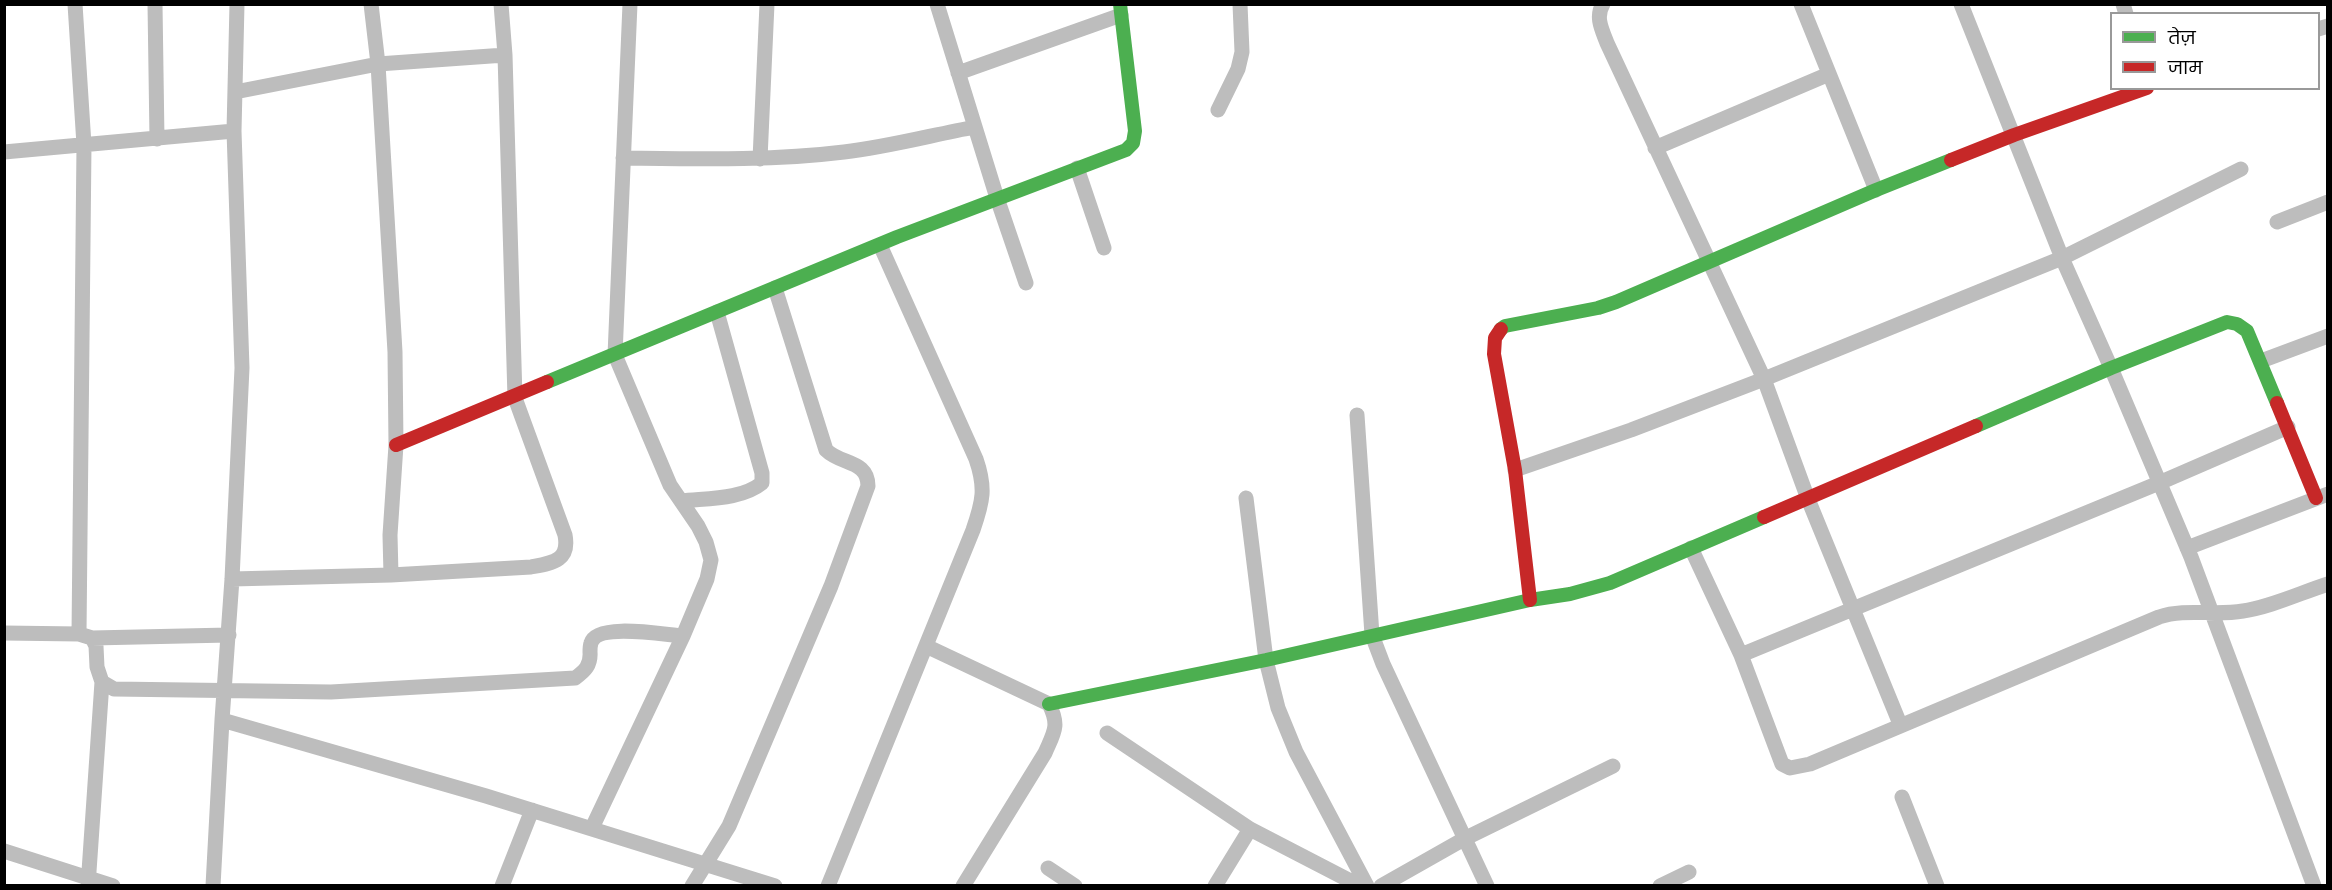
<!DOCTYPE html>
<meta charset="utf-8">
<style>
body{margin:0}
#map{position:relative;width:2332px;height:890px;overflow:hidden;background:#fff;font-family:Poppins,"Noto Sans Devanagari",sans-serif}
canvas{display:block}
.frame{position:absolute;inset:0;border:6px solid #000;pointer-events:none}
.legend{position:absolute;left:2110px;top:12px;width:210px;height:78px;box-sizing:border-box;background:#fff;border:2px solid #999;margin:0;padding:8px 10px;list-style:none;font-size:18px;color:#000}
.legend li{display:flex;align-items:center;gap:12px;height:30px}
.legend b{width:30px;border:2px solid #999}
</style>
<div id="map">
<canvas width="2332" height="890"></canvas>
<div class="frame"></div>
<ul class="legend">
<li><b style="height:8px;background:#4caf50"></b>तेज़</li>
<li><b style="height:8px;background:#c62828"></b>जाम</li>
</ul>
</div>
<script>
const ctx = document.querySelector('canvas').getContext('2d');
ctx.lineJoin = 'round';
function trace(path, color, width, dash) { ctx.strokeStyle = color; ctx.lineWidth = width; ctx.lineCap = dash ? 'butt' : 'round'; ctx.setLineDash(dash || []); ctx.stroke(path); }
trace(new Path2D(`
 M75 4 84 145 79 634
 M155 4 157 139
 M371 4 378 64 395 352 396 445 390 535 391 575
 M937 4 997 198 1026 283
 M1603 4C1595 17 1602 30 1607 43L1764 379 1808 499 1900 724
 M1801 4 1876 190
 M1961 4 2062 258 2111 368 2191 557 2314 886
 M2123 4 2126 14
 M2318 29 2328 26
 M958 73 1121 15
 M235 92 378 64 505 55
 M1218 110 1238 69 1242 52 1240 4
 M1655 148 1829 74
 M4 152 234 131
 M623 158C697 159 771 161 844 152 888 147 932 135 975 127
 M760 159 767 4
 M1077 168 1104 248
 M2277 222 2328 202
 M2261 361 2328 336
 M1357 415 1372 635 1383 664 1487 886
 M1515 470 1631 430 1764 379 2062 258 2241 169
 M1246 498 1266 660 1278 708 1296 752 1367 886
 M681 501C707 498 741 500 762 483V473L717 312
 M1691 548 1741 655 1782 764 1790 768 1810 764 2159 617C2186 608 2214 616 2243 611 2271 607 2300 593 2328 584
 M2187 548 2328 494
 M232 579 391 575 531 567C552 563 570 561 565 535L515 398 505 55 501 4
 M4 633 79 634 92 638 96 646 97 667 102 682 114 689 331 692 575 678C585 671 591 665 590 652 590 649 590 646 591 643 597 622 665 635 683 636
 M92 638 229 635
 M926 646 1049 704C1060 726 1054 732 1045 753L963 886
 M1741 655 2159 483 2288 427
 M222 720 486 796 775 886
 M1107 733 1250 829 1360 886
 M1902 797 1937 886
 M592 828 683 636 707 579 711 560 706 542 698 526 670 485 615 355 630 4
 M4 851 113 886
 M1048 868 1075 886
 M88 886 102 682
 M213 886 222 720 232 579 242 368 234 131 237 4
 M502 886 532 810
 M692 886 729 826 831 586 868 486C868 460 841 465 826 450L775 288
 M828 886 973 530C983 501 986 488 976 459L880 245
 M1215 886 1250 829
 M1381 886 1464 839 1613 766
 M1660 886 1689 872`), '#bdbdbd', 15);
trace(new Path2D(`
 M1501 329 1505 326 1598 308 1616 302 1876 190 1951 160
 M547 382 897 237 1126 150 1133 143 1135 131 1120 4
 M1976 426 2111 368 2227 322 2237 324 2247 331 2277 403
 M1049 704 1266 660 1530 600 1570 594 1610 583 1764 517`), '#4caf50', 14);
trace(new Path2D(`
 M1951 160 2014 135 2147 88
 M1501 329 1495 338 1494 354 1515 470 1530 600
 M2277 403 2316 498
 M396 445 547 382
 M1764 517 1976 426`), '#c62828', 14);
</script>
